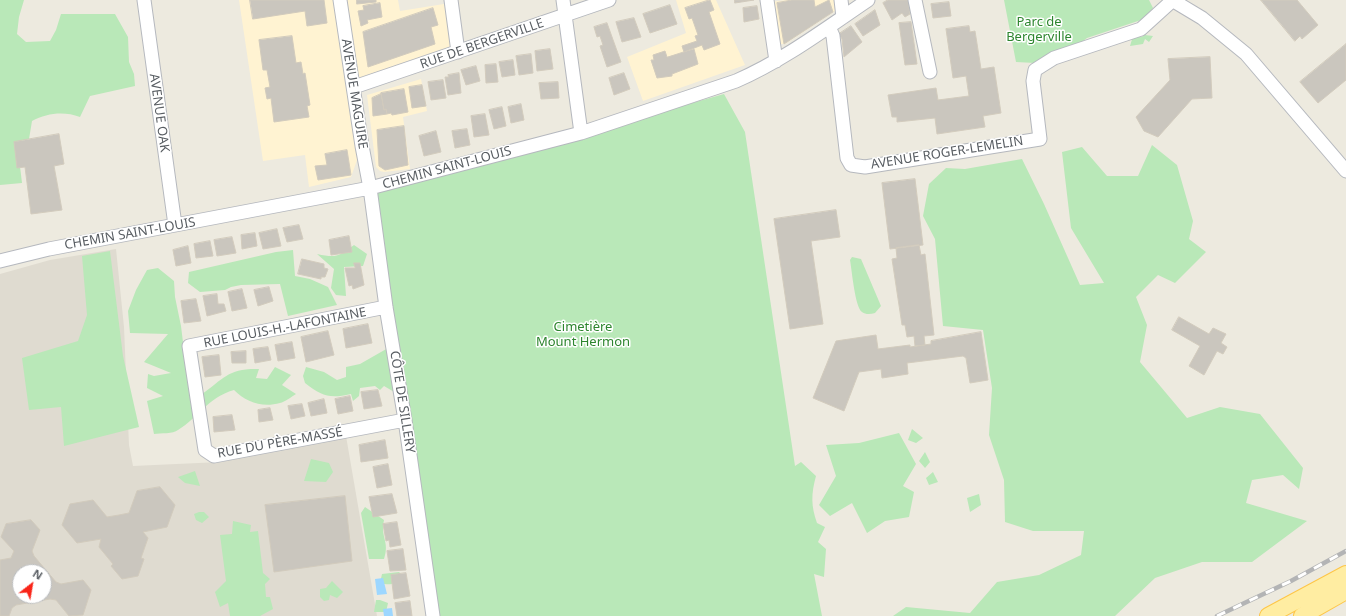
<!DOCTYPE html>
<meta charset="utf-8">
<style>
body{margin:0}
#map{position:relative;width:1346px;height:616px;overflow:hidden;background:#edeadf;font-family:"Noto Sans",sans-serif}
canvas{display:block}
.north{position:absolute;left:12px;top:564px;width:40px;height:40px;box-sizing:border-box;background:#fff;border:1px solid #bcbec0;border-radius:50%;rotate:31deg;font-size:11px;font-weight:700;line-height:16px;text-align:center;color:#585d62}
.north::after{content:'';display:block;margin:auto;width:14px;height:18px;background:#f92519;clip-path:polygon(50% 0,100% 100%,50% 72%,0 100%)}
</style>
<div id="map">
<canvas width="1346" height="616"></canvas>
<div class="north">N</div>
</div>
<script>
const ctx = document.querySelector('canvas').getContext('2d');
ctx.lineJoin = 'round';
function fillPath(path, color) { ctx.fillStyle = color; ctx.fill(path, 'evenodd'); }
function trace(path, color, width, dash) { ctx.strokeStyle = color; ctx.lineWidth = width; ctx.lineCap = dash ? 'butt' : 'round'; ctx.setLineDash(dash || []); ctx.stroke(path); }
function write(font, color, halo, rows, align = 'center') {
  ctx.font = font + ' "Noto Sans",sans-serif'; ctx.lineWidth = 3; ctx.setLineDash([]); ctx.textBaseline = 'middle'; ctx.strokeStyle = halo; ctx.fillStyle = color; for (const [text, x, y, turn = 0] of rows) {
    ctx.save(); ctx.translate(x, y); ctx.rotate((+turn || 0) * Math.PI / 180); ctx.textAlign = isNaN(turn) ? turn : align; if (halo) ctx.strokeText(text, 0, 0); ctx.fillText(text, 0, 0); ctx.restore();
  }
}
fillPath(new Path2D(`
 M239 0H398L400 11 444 4 458 52 354 87 362 146 351 177 309 187 305 155 263 161Z
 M676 0H716L745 65 643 101 627 57 686 33Z
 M786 0H834L835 11 785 44H780L772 2Z
 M421 79 427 111 403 117 410 169 384 172 380 171 376 167 367 95Z`), '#fff3d2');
fillPath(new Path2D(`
 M116 249 124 327 129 445 133 466 220 462 346 436 377 616H0V274L50 260ZM20 572H44V596H20Z`), '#dfdbd0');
fillPath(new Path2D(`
 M0 0H24L19 17 17 34 26 42 50 41 56 30 61 14H115L128 37 129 62 134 74 135 86 90 96 80 117C64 111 47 113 32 121L29 139 17 142 22 183 0 185Z
 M1004 0H1149L1153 8 1144 19 1087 38 1074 48 1035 63 1016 62Z
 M1145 35 1153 36 1149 42 1145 39 1143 44 1130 46 1133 36 1141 37Z
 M724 94 745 132 795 466 801 462 816 476C811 494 811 506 817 523L825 527 818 542 826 549 824 577 814 574 822 616H434L401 396 384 386 380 390 375 386 360 388 359 396 353 401 351 394C329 399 322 396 305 383L303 376 306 367 324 372 337 380 346 377V367L360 364 388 348 370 188 582 139 685 105Z
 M1152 145 1177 165 1193 221 1189 239 1206 252 1175 283 1158 275 1136 297 1147 325 1140 362 1187 418 1220 407 1260 414 1303 468 1299 489 1283 475 1252 480 1246 503 1307 521 1252 562H1202L1155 578 1115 616H893L906 607 970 613 997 582 1039 575 1081 555 1084 531H1033L1005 522 1004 480 989 435 992 388 983 330 943 326 935 239 923 216 929 184 946 168 965 169 1022 159 1044 204 1080 285 1104 283 1071 228 1062 152 1082 147 1107 176H1138Z
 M354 245 367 254 363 266 344 267 346 296 336 295 331 288 334 269 317 254C336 258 338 257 354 245Z
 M293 250 295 276 310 279 328 287 337 305 288 316 280 284 241 285 231 287 225 290 200 292 188 283 189 272 276 252Z
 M110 251 123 356 139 427 64 446 61 407 29 410 22 358 78 341 87 315 82 256Z
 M852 257 861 259 881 306 875 313C871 314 866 315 862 312 855 307 852 271 850 260Z
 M158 268 174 281 175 297 181 326 188 383 201 395C224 378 229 368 259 369L256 378 267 379 275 367 291 375 282 385 296 394C291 397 285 402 280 403 262 408 246 402 234 390 207 398 199 417 178 430 173 434 161 433 154 434L147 401 163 396 147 388 148 374 154 376 171 373 144 362 168 334 130 333 128 311 136 290 147 270Z
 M912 429 923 438 916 443 908 440Z
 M899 433 916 464 903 486 914 492 909 517 885 521 867 533 852 503 830 516 819 505 836 476 826 445 859 443Z
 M925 452 930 462 925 468 919 461Z
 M311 459 329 463 333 472 326 482 304 481Z
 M195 471 200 486 185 483 178 477Z
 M933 472 938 482 929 485 926 478Z
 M979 494 981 505 970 512 967 498Z
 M365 507 384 520C380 538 390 541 384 559H369L361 513Z
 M199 512H204L209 517 202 523 196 520 194 514Z
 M233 521 251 525 250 532 258 531 263 573 270 579 265 584 266 597H270L273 609 260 616H230L228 603 220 607 215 592 226 581 220 535 232 534Z
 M399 572 403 576C396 584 391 586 380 583L382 574Z
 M332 581 343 592 337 598 330 595 329 600 324 601 320 597V589L326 588Z
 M376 600H380L388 603 386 612H374Z`), '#b9e8b8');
fillPath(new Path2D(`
 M383 578 387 594 377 595 375 579Z
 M392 608 393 616H384L383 609Z`), '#9dd7ff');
const building = new Path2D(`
 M250 0H324L327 23 307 26 305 11 253 19Z
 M357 0H376V2L357 4Z
 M710 0 714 10 709 12 720 44 704 50 702 45 684 52 682 46 697 41 695 36 698 35 692 18 689 19 685 8Z
 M735 0H754L735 3Z
 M792 0H814L815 7 829 0 833 12 784 44 777 3Z
 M888 0H908L910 14 905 17 902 13 892 20 883 3Z
 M1261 0H1297L1318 25 1302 39 1300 36 1295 41Z
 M949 2 951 16 933 18 931 4Z
 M380 3 382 17 367 20 368 23 361 26 358 11 364 10 363 6Z
 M670 5 677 24 650 33 643 14Z
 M757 6 759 19 744 22 743 8Z
 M433 8 438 25 431 27 435 44 368 67 363 32Z
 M875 10 880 25 863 36 855 24Z
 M634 18 641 37 622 42 616 22Z
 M911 22 917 64 905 65 899 23Z
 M607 23 621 62 607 67 600 46 603 45 600 36 597 37 594 27Z
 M851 26 862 42 844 57 842 39 839 34Z
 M969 26 970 32 975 31 981 69 994 67 1001 113 983 116 985 127 937 134 935 118 897 122V117H892L888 95 936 88 938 100 969 96 966 76 953 78 946 29Z
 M292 36 296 63 301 62 303 74 305 73 310 105 307 106 309 117 274 122 271 98 267 99 265 88 270 87 267 70H263L259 40Z
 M1346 44V80L1318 103 1300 82Z
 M550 49 553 69 537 71 535 51Z
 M694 49 698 64 672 74V76L657 78 651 60H654L653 55 665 51 667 57Z
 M531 54 533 73 519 75 516 56Z
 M1210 57 1212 98 1192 99 1158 137 1144 131 1136 117 1170 80 1168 59Z
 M513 60 515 75 502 77 499 62Z
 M496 64 498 82 486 83 485 65Z
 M476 66 480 81 466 85 461 70Z
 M459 73 461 93 448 95 445 77H449L448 75Z
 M624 73 630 89 614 95 609 78Z
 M443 80 446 98 431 100 428 82Z
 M558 82 559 98 541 99 539 83Z
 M422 85 426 106 412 108 409 87Z
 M404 89 408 112 392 115 391 113 387 114 386 109 384 110 381 93Z
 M381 94 384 110 386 109 387 114 373 116 372 98Z
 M521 104 524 120 511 123 508 107Z
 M502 107 506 126 494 129 489 110Z
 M485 114 489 135 474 137 471 116Z
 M404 126 408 165 385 170 379 166 377 130Z
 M467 129 470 145 455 148 452 131Z
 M436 131 441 152 424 156 419 136Z
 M59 134 64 164 54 166 62 210 31 214 25 167 17 168 14 142Z
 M347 150 351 175 318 180 315 166 327 165 325 154Z
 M915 179 923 245 890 249 882 183Z
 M836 210 840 237 811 241 823 324 790 329 774 219Z
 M299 225 303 239 287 242 283 228Z
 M277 229 281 246 263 249 259 233Z
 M255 233 257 246 242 249 241 235Z
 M349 236 352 252 331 255 329 240Z
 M232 237 236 253 217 256 214 240Z
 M210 241 213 256 196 258 194 244Z
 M919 245 921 255 925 254 934 335 924 336 925 345 915 346 914 336 907 337 905 325H902L892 259 897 258 896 248Z
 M188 246 191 263 176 266 173 250Z
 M302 259 324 264V268L328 269 325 277H321V279L298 274Z
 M354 263H360L364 285 353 289 352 285 349 286 345 268H355Z
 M269 287 273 301 258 306 254 290Z
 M242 289 247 308 232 311 228 292Z
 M217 294 218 304H224L226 311 207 316 203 296Z
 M196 299 201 321 184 323 181 301Z
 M1179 317 1209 334 1213 328 1226 334 1221 343 1227 347 1223 354 1217 351 1204 375 1189 366 1200 346 1172 330Z
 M368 324 372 343 346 348 343 329Z
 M328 331 334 355 306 362 301 337Z
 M981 332 988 380 970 383 966 358 963 356 907 363 908 374 882 378 881 369 859 372 844 411 813 398 836 341 876 335 878 349 910 345V347L931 344V341Z
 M292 342 295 358 278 361 275 345Z
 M268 347 271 360 255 363 253 349Z
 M246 351V363H232L231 352Z
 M219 355 221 375 205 377 202 357Z
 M378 390 382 406 364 409 361 392Z
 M350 396 353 411 338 414 335 399Z
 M324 399 327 413 311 416 308 403Z
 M302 404 305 416 291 419 288 406Z
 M270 408 273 420 259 422 258 410Z
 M232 415 235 430 214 432 213 417Z
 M385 440 388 458 361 462 359 445Z
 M388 464 392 485 377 488 373 467Z
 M160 487 175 505 167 527 143 532 148 538 141 558 144 559 138 576 122 579 111 566 113 564 99 547 101 539 77 543 62 525 70 504 93 500 107 517 119 515 129 513 137 491Z
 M392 494 397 513 373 517 369 497Z
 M345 496 352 561 274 572 265 505Z
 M31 520 40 530 32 551 34 556 56 582 61 584 83 580 91 590 83 615 69 616 56 600 50 599 16 605 12 608 9 616H0V560L11 558 14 551 1 537 6 524ZM20 572H44V596H20Z
 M397 522 401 545 390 547 389 540 386 541 383 524Z
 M403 549 406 570 390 571 387 551Z
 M406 573 410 596 394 599 391 575Z
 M410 601 412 616H397L395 603Z`);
fillPath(building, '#cac6be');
trace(building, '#d2cbbd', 1);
const minor = new Path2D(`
 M144 0 175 225
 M340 0 362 146 370 188 386 307 405 420 433 616
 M451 0 458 52
 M563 0 581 133
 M767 0 776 61
 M841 0 843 17
 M915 0 930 72
 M1172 0 1202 18 1246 54 1346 171
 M829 27 833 36 847 158 851 165 865 167 1040 139 1033 81 1035 70 1054 58 1141 29 1173 0
 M354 87 609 0
 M0 261 49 249 370 188 581 133 736 81C784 60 825 29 868 0
 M386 307 189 346 205 450 214 456 405 420`);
const major = new Path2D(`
 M1268 616 1346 574
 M1302 616 1346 591`);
trace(minor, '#b5b8be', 15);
trace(major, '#fec647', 18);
trace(minor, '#fff', 13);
trace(major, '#ffeda2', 16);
const rail = new Path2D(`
 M1217 616 1291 581 1346 551`);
trace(rail, '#b3b4b5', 4.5);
trace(rail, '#fff', 3, [9]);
write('13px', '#2d852e', '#fff', [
 ["Parc de",1039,22],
 ["Bergerville",1039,37],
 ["Cimetière",583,327],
 ["Mount Hermon",583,342]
]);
write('13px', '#585d62', '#fff', [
 ["RUE DE BERGERVILLE",482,44,-19],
 ["AVENUE MAGUIRE",354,94,81],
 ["AVENUE OAK",159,113,82],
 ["AVENUE ROGER-LEMELIN",947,153,-9],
 ["CHEMIN SAINT-LOUIS",447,168,-15],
 ["CHEMIN SAINT-LOUIS",130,234,-10],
 ["RUE LOUIS-H.-LAFONTAINE",285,328,-11],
 ["CÔTE DE SILLERY",402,402,81],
 ["RUE DU PÈRE-MASSÉ",280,443,-10]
]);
</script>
